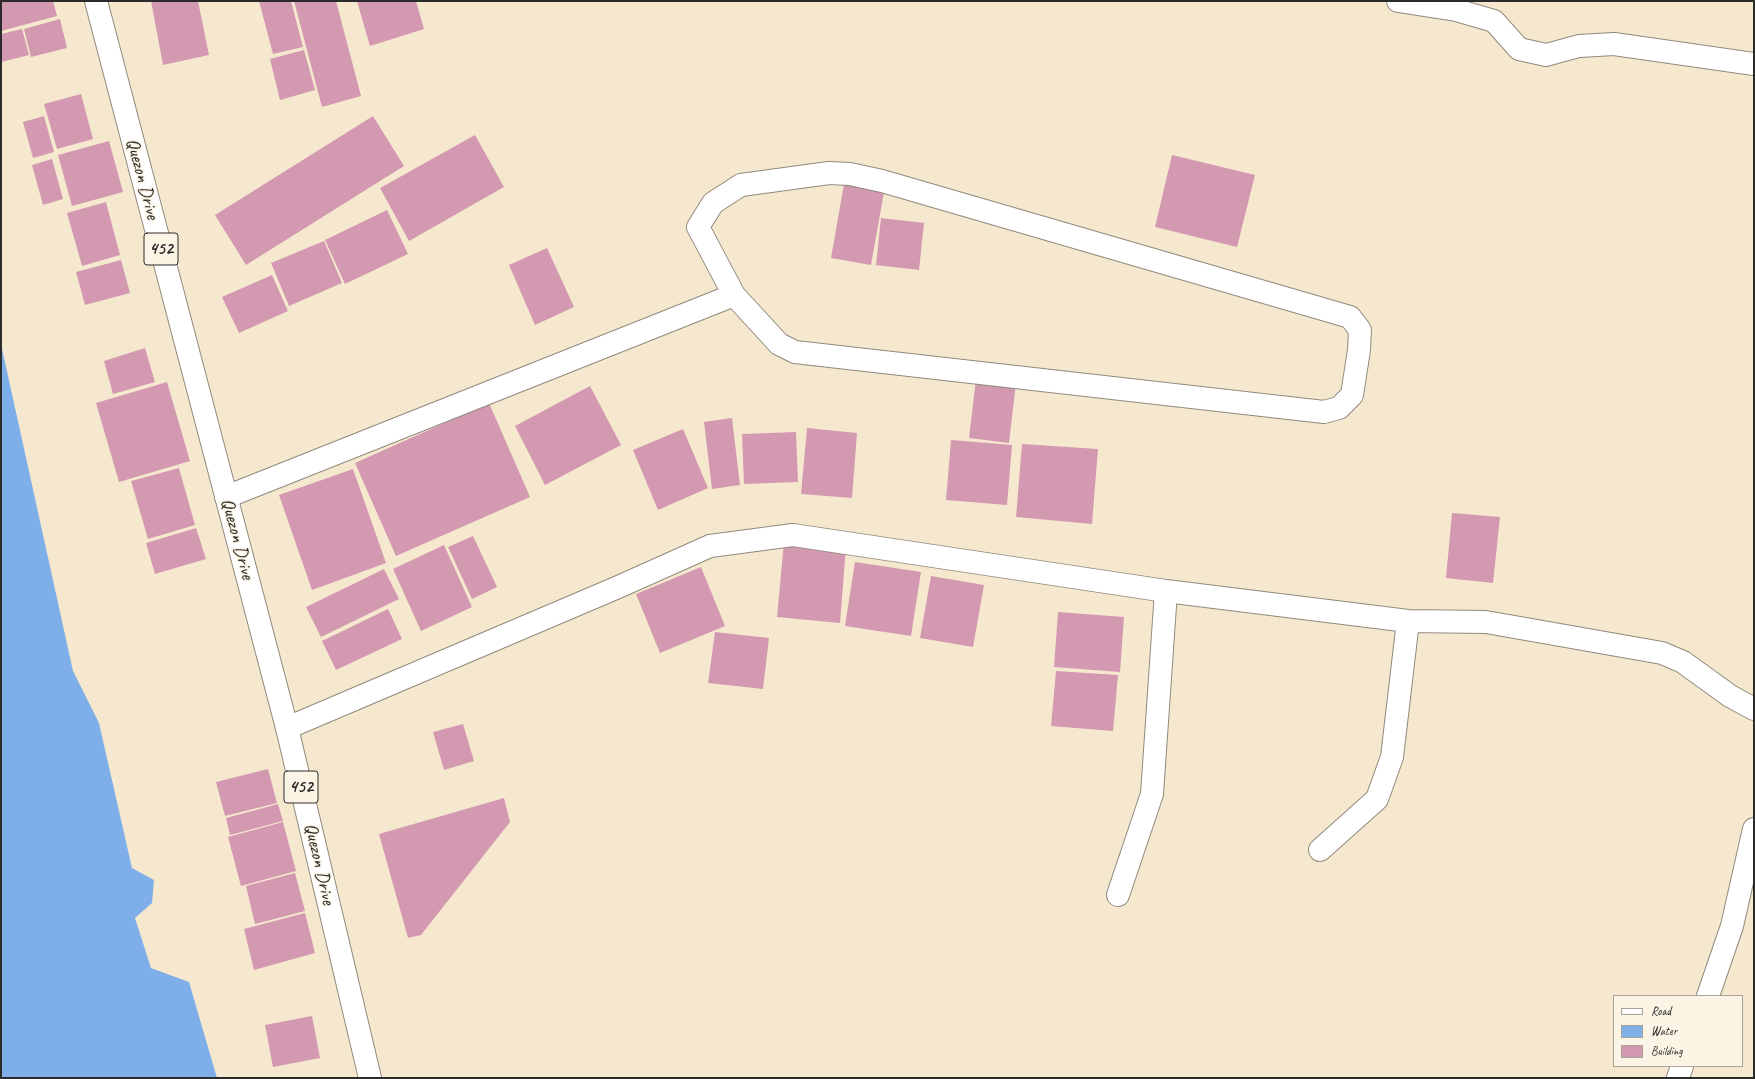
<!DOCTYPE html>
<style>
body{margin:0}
#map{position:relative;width:1755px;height:1079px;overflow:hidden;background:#f6e8cf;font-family:Caveat,sans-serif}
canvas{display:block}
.frame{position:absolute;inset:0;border:2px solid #2b2b2b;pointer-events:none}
.legend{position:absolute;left:1613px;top:995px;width:130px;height:72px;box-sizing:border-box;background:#fcf5e5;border:1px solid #a8a49b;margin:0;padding:5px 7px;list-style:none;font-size:12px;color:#2b2b2b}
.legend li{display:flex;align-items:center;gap:8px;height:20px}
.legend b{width:20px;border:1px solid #a8a49b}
</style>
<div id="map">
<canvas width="1755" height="1079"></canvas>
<div class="frame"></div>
<ul class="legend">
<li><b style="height:5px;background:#fff"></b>Road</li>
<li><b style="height:11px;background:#7fafe9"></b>Water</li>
<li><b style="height:11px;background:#d399b0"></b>Building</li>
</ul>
</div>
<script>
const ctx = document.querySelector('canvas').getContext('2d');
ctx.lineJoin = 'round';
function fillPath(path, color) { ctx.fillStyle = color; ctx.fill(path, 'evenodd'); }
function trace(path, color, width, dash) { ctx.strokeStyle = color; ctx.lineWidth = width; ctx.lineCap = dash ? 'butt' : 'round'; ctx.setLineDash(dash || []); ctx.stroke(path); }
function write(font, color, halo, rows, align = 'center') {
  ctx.font = font + ' Caveat,sans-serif'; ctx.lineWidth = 3; ctx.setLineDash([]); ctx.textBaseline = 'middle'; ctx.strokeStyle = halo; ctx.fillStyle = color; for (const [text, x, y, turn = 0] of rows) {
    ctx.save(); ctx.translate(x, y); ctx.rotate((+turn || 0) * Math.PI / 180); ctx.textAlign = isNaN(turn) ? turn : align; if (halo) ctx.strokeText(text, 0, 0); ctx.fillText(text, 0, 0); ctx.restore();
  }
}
fillPath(new Path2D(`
 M1 344 73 671 99 723 132 868 154 880 152 903 135 918 151 968 189 982 217 1078H1Z`), '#7fafe9');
fillPath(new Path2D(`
 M1 1H53L57 16 1 31Z
 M151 1H198L209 55 163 65Z
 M259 1H291L303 47 273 54Z
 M294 1H336L361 96 322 107Z
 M357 1H416L424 29 370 46Z
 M60 19 67 48 31 57 24 29Z
 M22 29 29 55 1 62V34Z
 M304 50 315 90 280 100 270 59Z
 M81 94 93 139 57 149 44 104Z
 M44 116 54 152 33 158 23 122Z
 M373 116 404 166 246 265 215 215Z
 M475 135 504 187 409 241 380 188Z
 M109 141 123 192 72 206 58 155Z
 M1172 155 1255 175 1237 247 1155 227Z
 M52 159 63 199 43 205 32 165Z
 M844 184 884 192 871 265 831 258Z
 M106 202 120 255 82 266 67 213Z
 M387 210 408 254 345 284 325 240Z
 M881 218 924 223 919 270 876 265Z
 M324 241 342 283 289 306 271 263Z
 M547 248 574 307 535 325 509 265Z
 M121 260 130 293 85 305 76 272Z
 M272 275 288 311 239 333 222 297Z
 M145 348 155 382 113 394 104 361Z
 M976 379 1016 383 1009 443 969 438Z
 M167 382 190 461 119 482 96 403Z
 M590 386 621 445 545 485 515 426Z
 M489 403 530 497 396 556 355 463Z
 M732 418 740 485 712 489 704 422Z
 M807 428 857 433 852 498 801 494Z
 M683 429 708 488 658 510 633 450Z
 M796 432 798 482 744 484 742 434Z
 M951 440 1012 445 1007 505 946 500Z
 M1022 444 1098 449 1092 524 1016 517Z
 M179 468 195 525 148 539 131 481Z
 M353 469 386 563 312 590 279 495Z
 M1452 513 1500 517 1493 583 1446 578Z
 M196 528 206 559 155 574 146 543Z
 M473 536 497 587 472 599 448 547Z
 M784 542 846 547 840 623 777 617Z
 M444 545 472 607 421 631 393 569Z
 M855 562 921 572 911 636 845 626Z
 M701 567 725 626 660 653 636 594Z
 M384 569 399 599 321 637 306 607Z
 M931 576 984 585 973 647 920 638Z
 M388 609 402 639 336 670 322 641Z
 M1058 612 1124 617 1120 672 1054 667Z
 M715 632 769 638 763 689 708 683Z
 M1056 671 1118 675 1113 731 1051 726Z
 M463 724 474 761 444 770 433 732Z
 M268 769 277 803 225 816 216 782Z
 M504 798 510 822 421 935 408 938 379 834Z
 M278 804 283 821 230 835 226 818Z
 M283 822 296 871 241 886 228 837Z
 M295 873 305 911 255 924 246 886Z
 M305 913 315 953 254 970 244 929Z
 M312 1016 320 1058 273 1067 265 1025Z`), '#d399b0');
const minor = new Path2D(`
 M1398 1 1456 10 1494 21 1519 49 1546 55 1579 46 1614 44 1754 64
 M829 173 850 174 882 181 1350 317 1360 330 1359 350 1352 395 1339 408 1324 412 795 352 779 344 734 295 698 227 713 203 741 185Z
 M226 497 734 295
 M287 728 616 588 710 546 793 535 1166 591 1408 621 1486 622 1662 653 1683 662 1730 696 1754 709
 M1320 850 1377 799 1392 757 1408 621
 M1118 895 1152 794 1166 591
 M1708 996 1732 926 1754 829
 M1678 1078 1682 1066`);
const highway = new Path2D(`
 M96 1 287 728 370 1078`);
trace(minor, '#908a7d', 24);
trace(highway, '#908a7d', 24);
trace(minor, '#fff', 22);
trace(highway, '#fff', 22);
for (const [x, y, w] of [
 [161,249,34],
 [301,787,34]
]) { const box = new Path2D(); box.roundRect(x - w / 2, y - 16, w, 32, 3); ctx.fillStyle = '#fcf5e5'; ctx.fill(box); trace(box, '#2b2b2b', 1); }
write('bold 18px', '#2b2b2b', null, [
 ["452",161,249],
 ["452",301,787]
]);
write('19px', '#2b2b2b', '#fcf5e5', [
 ["Quezon Drive",142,179,75],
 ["Quezon Drive",237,539,75],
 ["Quezon Drive",319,864,77]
]);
</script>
